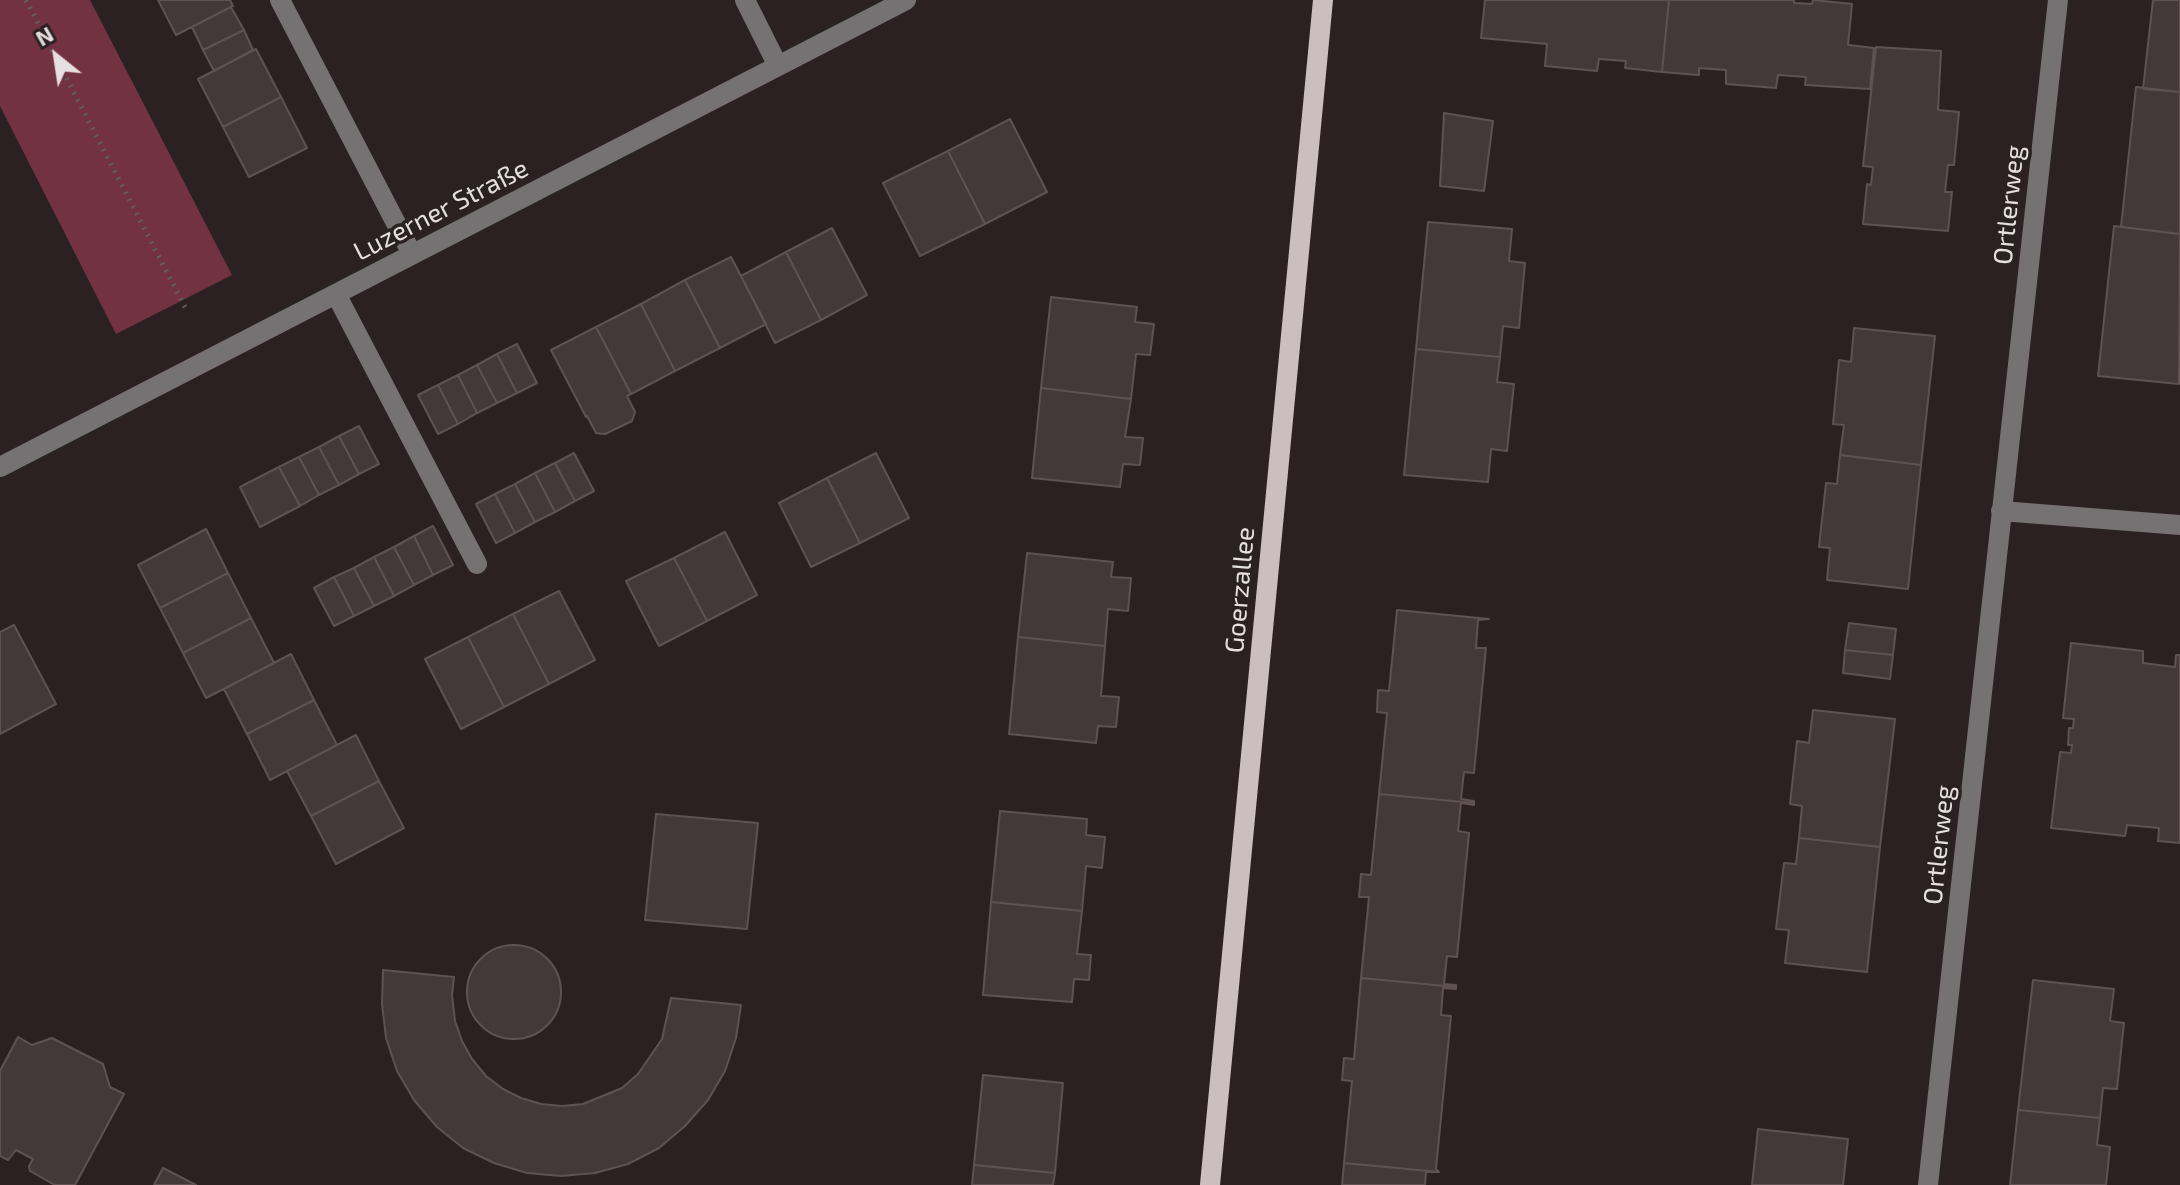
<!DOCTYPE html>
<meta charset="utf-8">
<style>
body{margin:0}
#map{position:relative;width:2180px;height:1185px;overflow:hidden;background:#2b2123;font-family:"Exo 2",sans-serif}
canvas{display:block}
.north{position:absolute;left:16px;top:16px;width:80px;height:80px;-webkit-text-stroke:6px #2b2123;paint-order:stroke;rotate:330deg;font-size:22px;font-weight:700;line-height:32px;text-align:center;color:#e6dfe0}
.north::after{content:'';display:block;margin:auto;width:28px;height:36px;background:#e6dfe0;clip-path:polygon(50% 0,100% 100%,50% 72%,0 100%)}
</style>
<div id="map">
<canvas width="2180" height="1185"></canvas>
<div class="north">N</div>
</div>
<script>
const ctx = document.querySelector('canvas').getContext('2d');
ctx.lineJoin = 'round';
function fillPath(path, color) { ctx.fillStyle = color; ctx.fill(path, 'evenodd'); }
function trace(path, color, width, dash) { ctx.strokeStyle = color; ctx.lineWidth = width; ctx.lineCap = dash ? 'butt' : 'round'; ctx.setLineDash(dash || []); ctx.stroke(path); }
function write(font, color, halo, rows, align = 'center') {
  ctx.font = font + ' "Exo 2",sans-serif'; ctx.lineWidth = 7; ctx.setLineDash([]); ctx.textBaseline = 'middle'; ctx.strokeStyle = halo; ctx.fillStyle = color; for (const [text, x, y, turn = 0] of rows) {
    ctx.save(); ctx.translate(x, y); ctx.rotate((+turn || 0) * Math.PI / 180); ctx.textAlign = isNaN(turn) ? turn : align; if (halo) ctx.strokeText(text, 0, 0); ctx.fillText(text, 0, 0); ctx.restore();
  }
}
fillPath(new Path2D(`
 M0 0H90L232 275 116 334 0 106Z`), '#723242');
const building = new Path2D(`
 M158 0H230L233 6 176 35Z
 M1485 0H1669L1662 72 1625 68 1626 61 1599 59 1597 71 1545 66 1547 44 1481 38Z
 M1669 0H1794V3L1812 4 1813 0 1852 4 1848 45 1874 48 1870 89 1805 85 1806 77 1778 75 1776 88 1726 84V70L1699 68V75L1662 72Z
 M2153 0H2180V92L2143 89Z
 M231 7 244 30 203 50 192 27Z
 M244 30 253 50 214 71 203 50Z
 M1876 47 1941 51 1938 110 1959 112 1954 165H1948L1945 192H1952L1948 231 1863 224 1867 184 1871 185 1873 167 1863 166Z
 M256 49 281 97 223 127 198 79Z
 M2136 87 2180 92V234L2121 227Z
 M281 97 307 148 249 177 223 127Z
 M1444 113 1493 121 1484 191 1440 186Z
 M1010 119 1047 192 985 224 948 151Z
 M948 151 985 224 920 256 883 183Z
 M1428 222 1512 229 1509 261 1525 263 1519 328 1503 326 1500 357 1416 349Z
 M2114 226 2180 234 2179 384 2098 376Z
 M832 228 867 295 821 320 786 252Z
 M786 252 821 320 775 343 741 276Z
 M731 257 766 324 720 348 685 280Z
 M685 280 720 348 675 371 641 304Z
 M1051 297 1137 307 1135 322 1154 324 1150 355 1136 354 1131 399 1041 388Z
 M641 304 675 371 631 394 596 327Z
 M596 327 631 394 627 396 635 412 632 421 605 434 596 433 587 416 586 417 551 350Z
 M1854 328 1935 336 1921 465 1840 455 1844 425 1833 424 1839 360 1851 362Z
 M517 344 537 383 517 393 497 354Z
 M1416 349 1500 357 1497 382 1514 384 1507 451 1491 449 1488 482 1404 475Z
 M497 354 517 393 497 403 477 365Z
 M477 365 497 403 477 413 458 375Z
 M458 375 477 413 458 424 438 385Z
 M438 385 458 424 438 434 418 395Z
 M1041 388 1131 399 1125 437 1143 438 1140 465 1123 464 1120 487 1032 478Z
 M359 426 379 464 359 474 339 436Z
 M339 436 359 474 339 485 319 447Z
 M319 447 339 485 319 495 299 457Z
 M574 453 594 491 575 501 555 463Z
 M876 453 909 518 860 543 827 478Z
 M1840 455 1921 465 1908 589 1827 580 1830 548 1819 547 1826 483 1837 484Z
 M299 457 319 495 300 506 279 467Z
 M555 463 575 501 555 512 535 473Z
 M279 467 300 506 260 527 240 487Z
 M535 473 555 512 535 522 515 484Z
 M827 478 860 543 811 567 779 503Z
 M515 484 535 522 515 533 495 494Z
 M495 494 515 533 496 543 476 504Z
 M433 526 453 565 433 575 414 536Z
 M206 529 228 573 160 608 138 565Z
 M725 532 757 595 707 621 674 558Z
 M414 536 433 575 414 585 394 547Z
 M394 547 414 585 394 596 374 557Z
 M1027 553 1113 562 1111 577 1131 578 1128 611 1108 609 1105 646 1018 637Z
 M374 557 394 596 374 606 354 568Z
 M674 558 707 621 659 646 626 581Z
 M354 568 374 606 354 616 334 577Z
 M228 573 251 618 183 653 160 608Z
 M334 577 354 616 334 626 314 588Z
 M559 591 595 660 549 684 513 614Z
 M1397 610 1489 619 1478 620 1476 648H1486L1474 773 1464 772 1461 799 1474 801V803L1379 794 1387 713 1377 712 1378 690 1389 691Z
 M513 614 549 684 504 707 468 637Z
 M251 618 274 663 206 698 183 653Z
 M1849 623 1896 629 1893 655 1845 650Z
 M14 625 56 704 0 734V632Z
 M468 637 504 707 461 729 425 659Z
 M1018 637 1105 646 1101 696 1119 697 1116 727 1098 726 1096 743 1009 734Z
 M2071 643 2143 651V663L2175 667 2176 655H2180V843L2158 841 2159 828 2127 825 2125 836 2051 828 2060 752 2071 753 2072 745H2068L2069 728H2073L2074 719 2063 718Z
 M1845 650 1893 655 1890 679 1843 673Z
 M291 654 314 700 247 734 224 689Z
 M314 700 337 745 270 780 247 734Z
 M1813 710 1895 719 1880 847 1799 838 1802 806 1790 804 1797 741 1809 743Z
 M356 735 379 781 311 816 287 771Z
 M379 781 404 828 336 864 311 816Z
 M1379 794 1474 803V805L1461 803 1458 831 1469 833 1457 957 1447 956 1444 984 1456 985V987L1361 978 1369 897H1359L1361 874 1371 875Z
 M1000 811 1087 819 1086 835 1105 837 1102 868 1086 866 1082 911 991 902Z
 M656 814 758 823 747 929 645 920Z
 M1799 838 1880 847 1867 972 1785 963 1789 930 1776 929 1784 863 1796 864Z
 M991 902 1082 911 1077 954 1091 955 1089 980 1074 979 1072 1002 983 995Z
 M467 992a47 47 0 1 1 94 0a47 47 0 1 1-94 0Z
 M383 970 454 977 452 995 455 1021 462 1041 472 1059 486 1076 503 1089 521 1098 541 1104 562 1106 583 1104 622 1088 638 1074 662 1039 671 998 741 1005 736 1038 725 1071 708 1100 685 1126 659 1148 628 1164 595 1173 561 1176 527 1173 494 1163 463 1148 437 1127 414 1100 397 1071 386 1038 382 1004Z
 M1361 978 1456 987V989L1443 988 1441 1015 1451 1016 1436 1169 1439 1172 1344 1163 1352 1081 1342 1080 1344 1058 1354 1059Z
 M2033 980 2114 989 2110 1021 2124 1023 2117 1089 2103 1088 2100 1118 2018 1110Z
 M18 1037 32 1045 52 1038 103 1064 110 1087 124 1094 75 1185H55L30 1171 29 1166 33 1159 16 1150 8 1160 0 1156V1071Z
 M983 1075 1063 1083 1055 1173 974 1165Z
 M2018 1110 2100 1118 2097 1145 2110 1147 2106 1185H2010Z
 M1758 1129 1848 1139 1843 1185H1752Z
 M1344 1163 1439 1172H1426L1425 1185H1342Z
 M974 1165 1055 1173 1053 1185H972Z
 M163 1168 196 1185H154Z`);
fillPath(building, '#43383a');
trace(building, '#5e5254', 2);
trace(new Path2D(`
 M26 0 187 311`), '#645b5d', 5, [2, 6]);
trace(new Path2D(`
 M280 0 412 254
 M745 0 778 66
 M336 294 477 564
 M0 467 906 0
 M2001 511 2180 525
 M1928 1185 2058 0`), '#767172', 20);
trace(new Path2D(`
 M1210 1185 1323 0`), '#cabec0', 20);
write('26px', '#e6dfe0', '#2b2123', [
 ["Ortlerweg",2009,205,-84],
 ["Luzerner Straße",441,210,-27],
 ["Goerzallee",1240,590,-85],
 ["Ortlerweg",1939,845,-84]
]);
</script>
